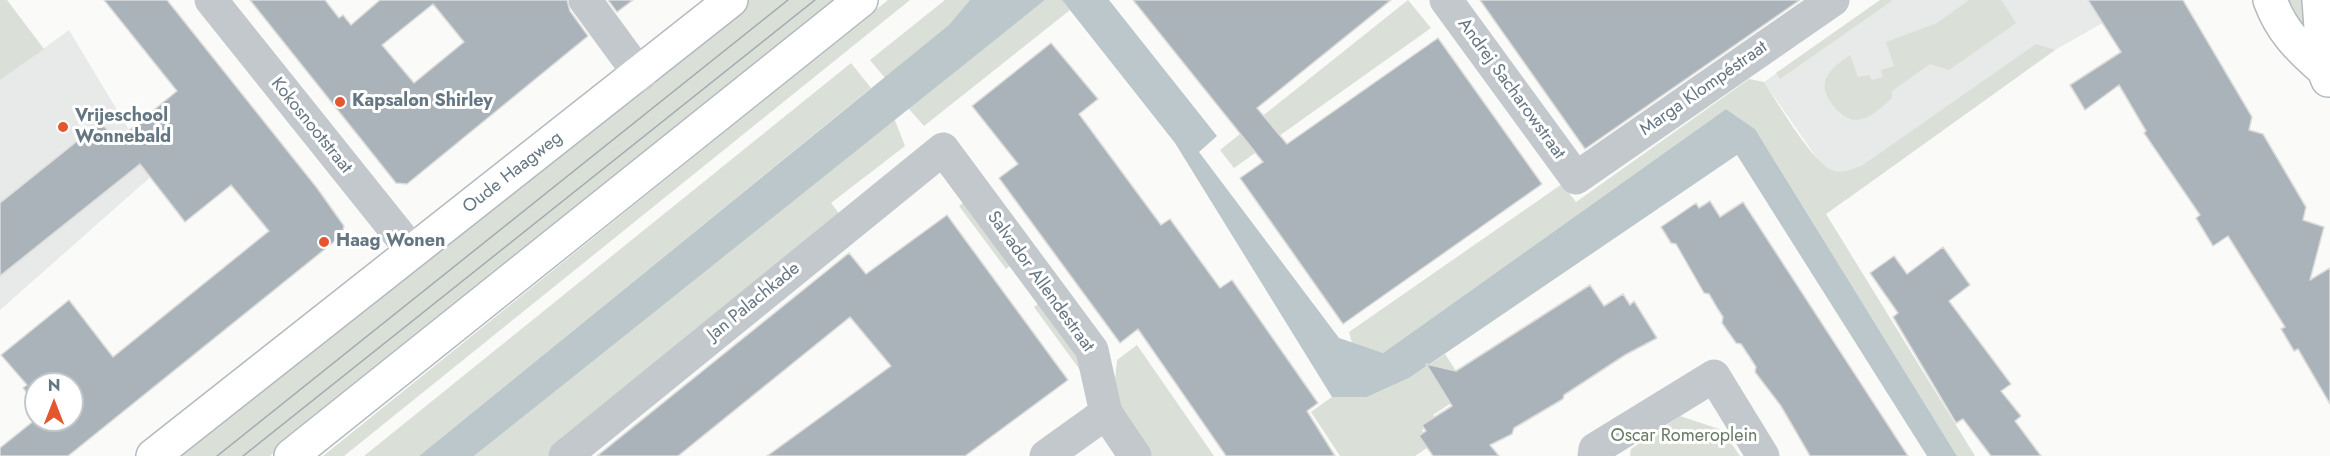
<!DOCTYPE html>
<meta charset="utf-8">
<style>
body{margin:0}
#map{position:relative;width:2330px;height:456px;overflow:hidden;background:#fafaf8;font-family:Jost,sans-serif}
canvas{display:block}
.north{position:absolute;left:24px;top:372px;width:60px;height:60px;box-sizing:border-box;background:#fff;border:2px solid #c1c8cd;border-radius:50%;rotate:0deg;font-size:16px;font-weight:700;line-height:24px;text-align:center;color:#657683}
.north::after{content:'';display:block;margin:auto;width:21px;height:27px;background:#e4572e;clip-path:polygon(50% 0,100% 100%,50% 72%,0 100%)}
</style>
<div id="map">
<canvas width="2330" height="456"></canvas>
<div class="north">N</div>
</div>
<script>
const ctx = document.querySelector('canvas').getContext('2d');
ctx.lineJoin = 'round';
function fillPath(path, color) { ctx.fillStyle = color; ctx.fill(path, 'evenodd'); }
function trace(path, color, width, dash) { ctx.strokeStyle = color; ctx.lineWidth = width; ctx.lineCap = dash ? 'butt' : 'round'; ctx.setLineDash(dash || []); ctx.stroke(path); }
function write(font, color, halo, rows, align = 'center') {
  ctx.font = font + ' Jost,sans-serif'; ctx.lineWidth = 6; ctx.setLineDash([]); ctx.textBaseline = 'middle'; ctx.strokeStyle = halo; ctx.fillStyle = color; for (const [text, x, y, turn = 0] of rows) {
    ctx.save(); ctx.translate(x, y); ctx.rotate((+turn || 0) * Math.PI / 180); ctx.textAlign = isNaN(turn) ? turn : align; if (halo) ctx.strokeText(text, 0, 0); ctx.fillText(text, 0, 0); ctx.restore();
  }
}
fillPath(new Path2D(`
 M1881 0H2143L2055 50 1846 200 1764 82Z
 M69 30 155 173 0 310V80Z`), '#e8e9e9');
fillPath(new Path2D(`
 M0 0H7L44 49 0 80Z
 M748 0H838L270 456H180Z
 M888 0H910L344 456H323Z
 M945 0H970L950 25 885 78 870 60Z
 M1045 0H1062L1070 10 924 126 908 108Z
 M1408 0 1431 28 1234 168 1220 150Z
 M1880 0H1893L1780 79 1776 73Z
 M1969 0H2001L2016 23 1949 70 1930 64 1892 91V98C1882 107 1870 119 1856 120 1842 120 1822 97 1825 83 1827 70 1841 62 1850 55L1858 77 1869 75 1872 80 1883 77 1881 70 1894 66 1886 42 1937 23Z
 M2282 0H2307V39Z
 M2036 44 2055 50 1826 214 1975 456H1957L1755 129 1726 109 1383 353 1352 343 1349 332 1562 184 1576 202 1749 79 1764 82C1778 103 1812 162 1832 170 1842 175 1853 169 1863 165Z
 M851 63 871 88 419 456H364Z
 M894 118 905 146 831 203 844 220 551 456H474Z
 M972 196 1019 259 1006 269 959 206Z
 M1046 298 1092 361 1080 370 1034 307Z
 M1137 345 1214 456H1151L1113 401 1117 360Z
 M1445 354 1469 391 1433 415 1437 420 1422 430 1431 445 1415 456H1340L1311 412 1332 397H1367L1409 378Z
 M1680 416 1722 430 1740 456H1630L1631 449Z`), '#dadfd7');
fillPath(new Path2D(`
 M970 0H1045L474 456H419L949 25Z
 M1062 0H1109L1217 136 1199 152 1339 338 1383 353 1726 109 1755 129 1957 456H1927L1737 155 1409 378 1367 397H1332L1175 143Z`), '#bbc7cb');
const building = new Path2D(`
 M104 0H167L317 188 344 226 343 230 337 234 340 237 68 456H0V448L36 419 72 420V384H36V404L23 388 27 385 1 355 69 300 113 357 269 231 231 185 185 222 140 164 0 276V203L101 122 116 141 177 91Z
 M250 0H325L339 18 343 15 351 25 380 0H567L570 11 588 36 407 184 396 183ZM433 4 464 42 414 83 382 45Z
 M608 0H633L617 12Z
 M1133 0H1391L1257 108 1287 144 1438 38 1542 184 1343 324 1240 178 1263 162Z
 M1480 0H1800L1585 149Z
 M2088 0H2183L2252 117 2249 130 2263 134 2306 207 2303 220 2324 227 2310 280 2330 268V404L2298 349 2294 351 2281 329 2285 327 2228 236 2213 246 2196 218 2200 215 2144 133 2146 131 2119 85 2085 110 2070 85 2121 52Z
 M1051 43 1098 99 1079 114 1161 225 1170 219 1220 288 1232 280 1318 403 1307 411 1335 456H1226L1138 329 1120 343 999 178 1018 164 972 106Z
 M1710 201 1720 217 1743 202 1908 456H1810L1781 406 1755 372 1756 367 1749 356 1741 344 1736 343 1722 323 1723 317 1716 306 1709 294 1704 293 1676 244 1671 243 1661 227 1696 203 1699 208Z
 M947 215 1068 380 965 456H767L891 366 850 317 678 456H597L849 253 866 274Z
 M1943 247 1970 285 1949 301 2011 384 2001 391 2021 416 2015 421 2041 456H1991L1963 419 1956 423 1893 317 1898 313 1870 273 1894 256 1907 274Z
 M1590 285 1604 306 1623 294 1630 305 1634 301 1657 338 1625 355 1564 395 1563 399 1514 428 1512 434 1490 445 1499 456H1433L1419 436 1426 431 1422 425 1452 406 1426 364 1456 371Z`);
fillPath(building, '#aab3b9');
trace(building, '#dcdcda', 1.5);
const secondary = new Path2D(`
 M2270 0C2281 31 2300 49 2324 70
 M2319 0 2324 70 2328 80
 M153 456 731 0
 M291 456 861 0`);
trace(secondary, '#b3babf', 36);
trace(new Path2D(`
 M211 0 412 251
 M585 0 640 75
 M1446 0 1576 178 1833 0
 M565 456 943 149 1092 350 1106 413 1135 456
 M1046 456 1106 413
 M1594 456 1595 449 1714 376 1763 456`), '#c3c8cc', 33);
trace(secondary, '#fff', 33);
trace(new Path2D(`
 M217 456 788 0
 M243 456 815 0`), '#a2aab0', 1.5);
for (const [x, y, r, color] of [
 [340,102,6,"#e4572e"],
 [63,127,6,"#e4572e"],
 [324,242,6,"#e4572e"]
]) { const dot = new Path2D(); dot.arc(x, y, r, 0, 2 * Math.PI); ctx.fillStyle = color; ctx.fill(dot); trace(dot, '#fff', 2); }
write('18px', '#657683', '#fff', [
 ["Andrej Sacharowstraat",1511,89,54],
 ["Marga Klompéstraat",1704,89,-35],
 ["Kokosnootstraat",311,126,51],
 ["Oude Haagweg",513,173,-38],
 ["Salvador Allendestraat",1040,282,54],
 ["Jan Palachkade",754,302,-39]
]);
write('bold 18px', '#657683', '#fff', [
 ["Kapsalon Shirley",352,102],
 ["Vrijeschool",75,117],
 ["Wonnebald",75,138],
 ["Haag Wonen",336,242]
], 'left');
write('18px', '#687a64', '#fff', [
 ["Oscar Romeroplein",1684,437]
]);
</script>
